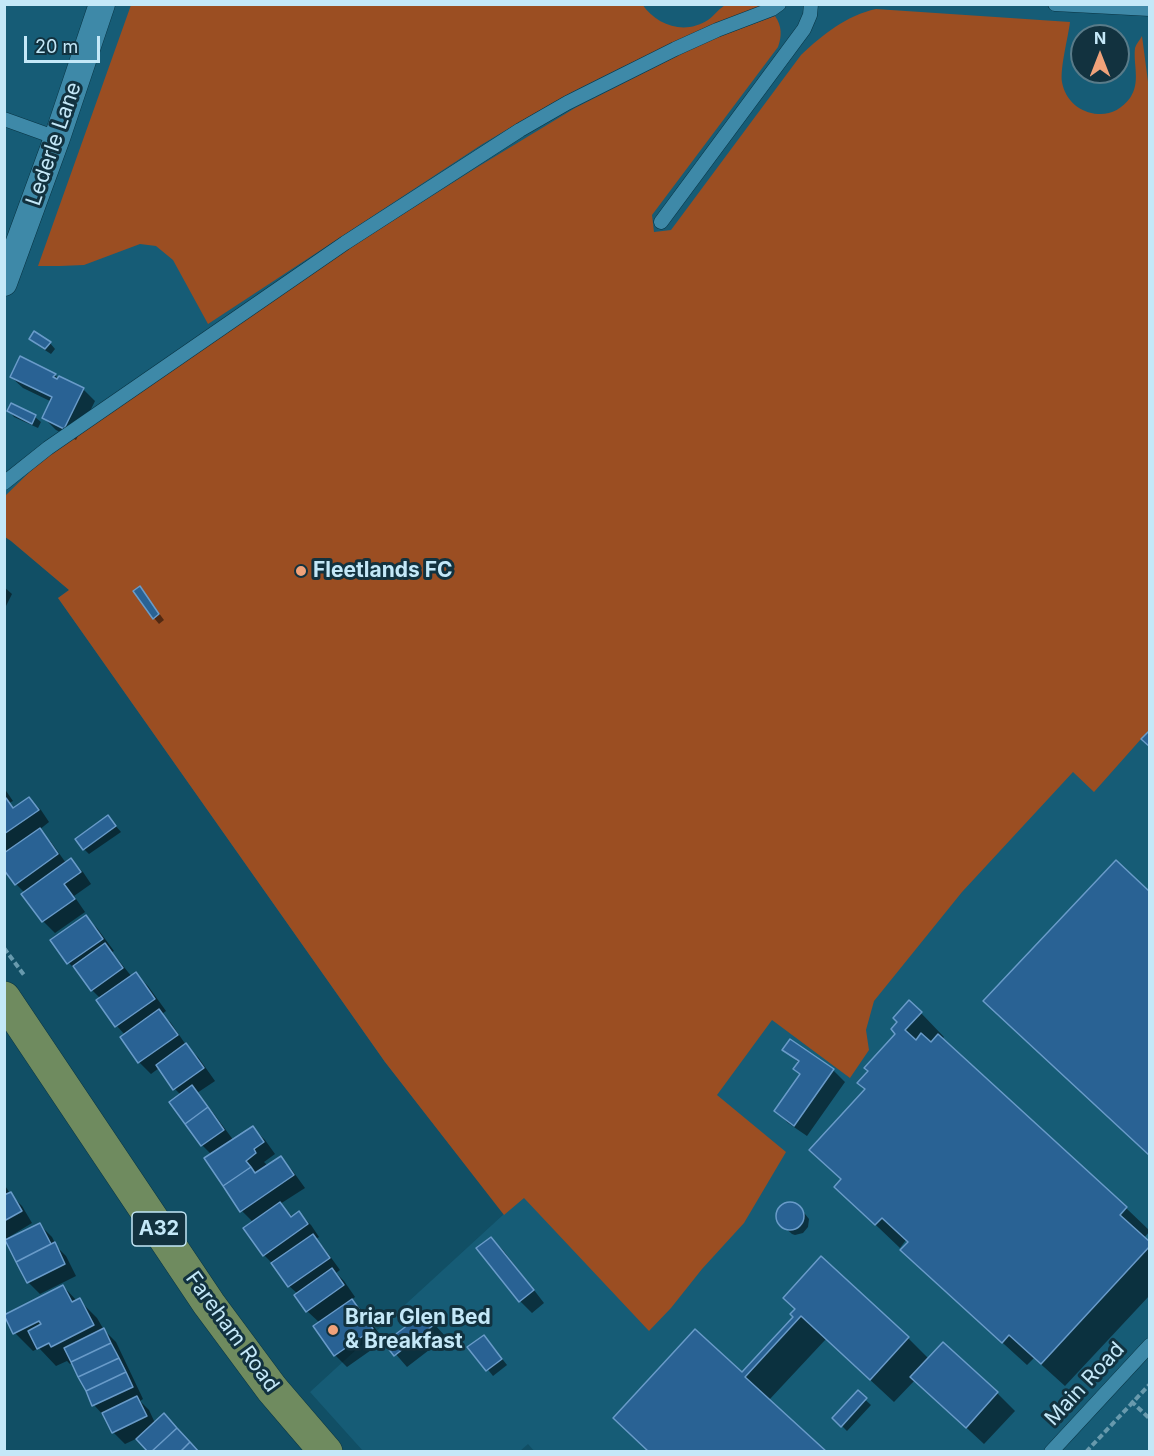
<!DOCTYPE html>
<style>
body{margin:0}
#map{position:relative;width:1154px;height:1456px;overflow:hidden;background:#114f65;font-family:Inter,sans-serif}
canvas{display:block}
.frame{position:absolute;inset:0;border:6px solid #c4e8f8;pointer-events:none}
.north{position:absolute;left:1070px;top:24px;width:60px;height:60px;box-sizing:border-box;background:#12323f;border:2px solid #597b89;border-radius:50%;rotate:0deg;font-size:16px;font-weight:700;line-height:24px;text-align:center;color:#c4e8f8}
.north::after{content:'';display:block;margin:auto;width:21px;height:27px;background:#f0a27a;clip-path:polygon(50% 0,100% 100%,50% 72%,0 100%)}
.scale{position:absolute;left:24px;top:36px;width:76px;height:27px;box-sizing:border-box;border:3px solid #c4e8f8;border-top:0;padding-left:8px;font-size:18px;line-height:21px;white-space:nowrap;color:#c4e8f8;-webkit-text-stroke:4px #12323f;paint-order:stroke}
</style>
<div id="map">
<canvas width="1154" height="1456"></canvas>
<div class="frame"></div>
<div class="north">N</div>
<div class="scale">20 m</div>
</div>
<script>
const ctx = document.querySelector('canvas').getContext('2d');
ctx.lineJoin = 'round';
function fillPath(path, color) { ctx.fillStyle = color; ctx.fill(path, 'evenodd'); }
function trace(path, color, width, dash) { ctx.strokeStyle = color; ctx.lineWidth = width; ctx.lineCap = dash ? 'butt' : 'round'; ctx.setLineDash(dash || []); ctx.stroke(path); }
function write(font, color, halo, rows, align = 'center') {
  ctx.font = font + ' Inter,sans-serif'; ctx.lineWidth = 6; ctx.setLineDash([]); ctx.textBaseline = 'middle'; ctx.strokeStyle = halo; ctx.fillStyle = color; for (const [text, x, y, turn = 0] of rows) {
    ctx.save(); ctx.translate(x, y); ctx.rotate((+turn || 0) * Math.PI / 180); ctx.textAlign = isNaN(turn) ? turn : align; if (halo) ctx.strokeText(text, 0, 0); ctx.fillText(text, 0, 0); ctx.restore();
  }
}
fillPath(new Path2D(`
 M4 5H1149V1451L535 1452 528 1444 519 1452 363 1451 310 1392 504 1214 385 1062 58 598 69 590 11 541 5 537ZM1082 36H1118V72H1082Z`), '#165c76');
fillPath(new Path2D(`
 M642 4C657 26 685 35 708 20 714 16 720 7 726 5 732 2 756 5 764 5 699 31 634 60 572 92 541 109 511 127 481 145L208 324 173 260 156 246 140 244 84 265 60 266H38L131 5Z
 M876 9 1070 22C1068 38 1060 68 1062 82 1065 100 1080 113 1098 114 1110 115 1122 109 1130 98 1141 82 1133 65 1135 48 1136 44 1140 40 1142 36L1150 97 1149 730 1094 792 1073 772 962 892 874 1001 866 1030 869 1050 850 1078 772 1020 717 1095 786 1152 744 1223 702 1269 671 1308 649 1331 524 1198 504 1215 385 1062 58 598 69 590 11 541 5 537V496L49 453 350 248 476 168 575 108 705 42 775 16C782 26 782 36 778 47L652 215 654 232 671 230 801 55C822 35 847 15 876 9Z`), '#9b4e22');
fillPath(new Path2D(`
 M31 339 50 343 55 349 51 354 37 345Z
 M55 375 59 379 83 389 95 401 76 440 56 430 44 418 52 402 23 388 11 377Z
 M9 411 35 417 41 422 38 428 14 417Z
 M4 587 12 594 4 610Z
 M145 594 164 620 159 624 154 618Z
 M4 788 13 801 9 803 15 809 29 799 41 810 49 822 39 830 51 842 66 863 71 860 83 872 91 884 74 896 85 912 55 933 43 921 25 893 16 884 4 868Z
 M108 817 121 832 89 854 84 849Z
 M85 917 97 928 114 951 112 952 132 977 136 974 148 986 166 1011 162 1014 171 1023 188 1048 198 1057 215 1081 197 1093 203 1099 234 1141 253 1128 265 1140 275 1154 264 1162 268 1166 280 1158 292 1170 305 1188 280 1204 293 1217 299 1213 311 1225 319 1237 316 1239 324 1248 340 1270 336 1273 344 1281 355 1297 351 1300 364 1312 384 1341 347 1367 335 1355 315 1327 320 1323 307 1311 298 1294 289 1286 275 1266 264 1255 253 1222 242 1211 212 1155 202 1145 181 1095 175 1089 159 1068 151 1074 139 1062 125 1035 117 1026 99 1001 101 999 92 990 81 975 69 963 52 940Z
 M921 1013 944 1037 942 1039 1126 1208 1150 1231 1143 1239 1150 1244V1295L1065 1386 1034 1358 1027 1365 926 1273 909 1243 906 1240 900 1248 836 1187 842 1180 866 1090 870 1071 866 1068Z
 M784 1049 833 1070 845 1082 807 1136 788 1123 776 1111 801 1075 799 1063Z
 M4 1184 11 1195 22 1206 32 1223 4 1240Z
 M794 1204 801 1209 809 1219 808 1227 803 1233 795 1235 792 1234 779 1222 778 1218 780 1210 786 1205Z
 M40 1225 52 1237 57 1247 66 1256 76 1276 40 1294 28 1282 7 1241Z
 M491 1239 503 1250 544 1303 532 1313 520 1301Z
 M63 1286 77 1301 79 1300 97 1318 104 1330 116 1342 143 1399 140 1401 149 1410 155 1423 138 1438 125 1444 113 1432 106 1418 94 1405 73 1362 70 1364 67 1361 56 1366 39 1348 33 1351 15 1333 6 1316Z
 M425 1314 446 1337 407 1367 387 1344Z
 M792 1314 908 1338 929 1359 997 1393 1015 1411 984 1444 915 1380 894 1402 826 1339 769 1400 649 1452 615 1418 742 1374 795 1317Z
 M489 1342 507 1365 493 1376 470 1347Z
 M858 1393 871 1405 847 1431 834 1418Z`), '#0007');
const building = new Path2D(`
 M34 331 51 342 45 349 29 339Z
 M20 356 56 374 53 377 57 379 59 376 84 388 64 429 42 418 52 397 10 377Z
 M11 403 36 415 32 424 7 411Z
 M140 586 159 614 153 619 133 591Z
 M1150 730V747L1141 739Z
 M29 797 39 810 4 834V799L6 798 13 808Z
 M108 815 116 826 83 850 75 839Z
 M40 828 58 854 15 885 4 870V853Z
 M71 858 81 872 64 884 75 899 42 922 21 894Z
 M1116 860 1150 892V1156L983 1001Z
 M86 915 103 939 67 964 50 940Z
 M105 943 123 968 91 991 73 966Z
 M136 972 155 999 115 1027 96 1000Z
 M909 1000 922 1012 905 1030 916 1040 921 1033 931 1042 938 1034 1127 1207 1120 1215 1150 1242V1246L1041 1364 1009 1335 1002 1343 900 1250 908 1242 882 1218 875 1225 834 1187 841 1179 809 1150 865 1089 857 1083 868 1071 864 1068 895 1034 891 1029 897 1022 893 1018Z
 M159 1009 178 1035 138 1063 120 1037Z
 M790 1039 834 1069 794 1126 774 1111 800 1074 793 1069 799 1061 782 1050Z
 M186 1043 204 1068 173 1090 156 1065Z
 M192 1085 208 1107 185 1124 169 1102Z
 M208 1107 224 1130 201 1146 185 1124Z
 M253 1126 264 1142 254 1149 256 1153 246 1161 251 1167 223 1186 204 1158Z
 M281 1156 294 1175 240 1212 223 1186 251 1167 255 1173Z
 M11 1192 22 1211 4 1221V1195Z
 M280 1202 291 1217 299 1211 308 1224 263 1256 243 1228Z
 M776 1216a14 14 0 1 1 28 0a14 14 0 1 1-28 0Z
 M40 1223 51 1244 16 1262 5 1240Z
 M313 1234 330 1258 288 1287 271 1263Z
 M491 1237 534 1290 519 1302 476 1248Z
 M55 1242 65 1264 27 1283 16 1262Z
 M821 1256 909 1337 870 1380 801 1316 745 1377 827 1452H649L613 1418 695 1329 742 1372 793 1317 790 1314 795 1309 783 1298Z
 M332 1268 344 1285 306 1312 294 1295Z
 M63 1285 72 1302 80 1298 94 1325 51 1347 49 1343 37 1349 28 1331 41 1324 39 1321 13 1334 4 1315Z
 M352 1299 373 1329 334 1356 313 1326Z
 M425 1312 435 1324 394 1356 384 1343Z
 M104 1328 111 1343 71 1362 64 1348Z
 M484 1335 502 1359 486 1371 467 1347Z
 M943 1342 998 1392 966 1428 910 1377Z
 M111 1343 119 1358 78 1377 71 1362Z
 M119 1358 126 1372 86 1391 78 1377Z
 M126 1372 133 1387 92 1406 86 1391Z
 M858 1390 867 1398 841 1427 832 1418Z
 M137 1396 147 1416 112 1433 102 1413Z
 M164 1413 177 1428 151 1452H148L136 1439Z
 M177 1428 190 1442 180 1452H151Z
 M190 1442 199 1452H180Z`);
fillPath(building, '#296294');
trace(building, '#699bc9', 1.5);
const service = new Path2D(`
 M1055 4 1150 9
 M4 119 57 138
 M661 222 804 29 810 15 811 4
 M4 483 48 448 345 243 520 130 567 103 675 49 717 30 772 9 779 4
 M1051 1452 1150 1345`);
const minor = new Path2D(`
 M4 283 57 138 102 4`);
const primary = new Path2D(`
 M4 998 209 1304 272 1389 326 1452`);
trace(service, '#083342', 15);
trace(minor, '#083342', 27);
trace(primary, '#083342', 34);
trace(new Path2D(`
 M4 948 24 975
 M1131 1401 1150 1419
 M1086 1452 1150 1384`), '#689aad', 4, [6, 3]);
trace(service, '#3e89a8', 14);
trace(minor, '#3e89a8', 26);
trace(primary, '#6f8b5f', 33);
for (const [x, y, r, color] of [
 [301,571,6,"#f0a27a"],
 [333,1330,6,"#f0a27a"]
]) { const dot = new Path2D(); dot.arc(x, y, r, 0, 2 * Math.PI); ctx.fillStyle = color; ctx.fill(dot); trace(dot, '#12323f', 2); }
for (const [x, y, w] of [
 [159,1229,54]
]) { const box = new Path2D(); box.roundRect(x - w / 2, y - 17, w, 34, 4.5); ctx.fillStyle = '#12323f'; ctx.fill(box); trace(box, '#c4e8f8', 1.5); }
write('bold 20px', '#c4e8f8', null, [
 ["A32",159,1229]
]);
write('21px', '#c4e8f8', '#12323f', [
 ["Lederle Lane",54,144,-71],
 ["Fareham Road",232,1332,54],
 ["Main Road",1085,1384,-47]
]);
write('bold 21px', '#c4e8f8', '#12323f', [
 ["Fleetlands FC",313,571],
 ["Briar Glen Bed",345,1318],
 ["& Breakfast",345,1342]
], 'left');
</script>
